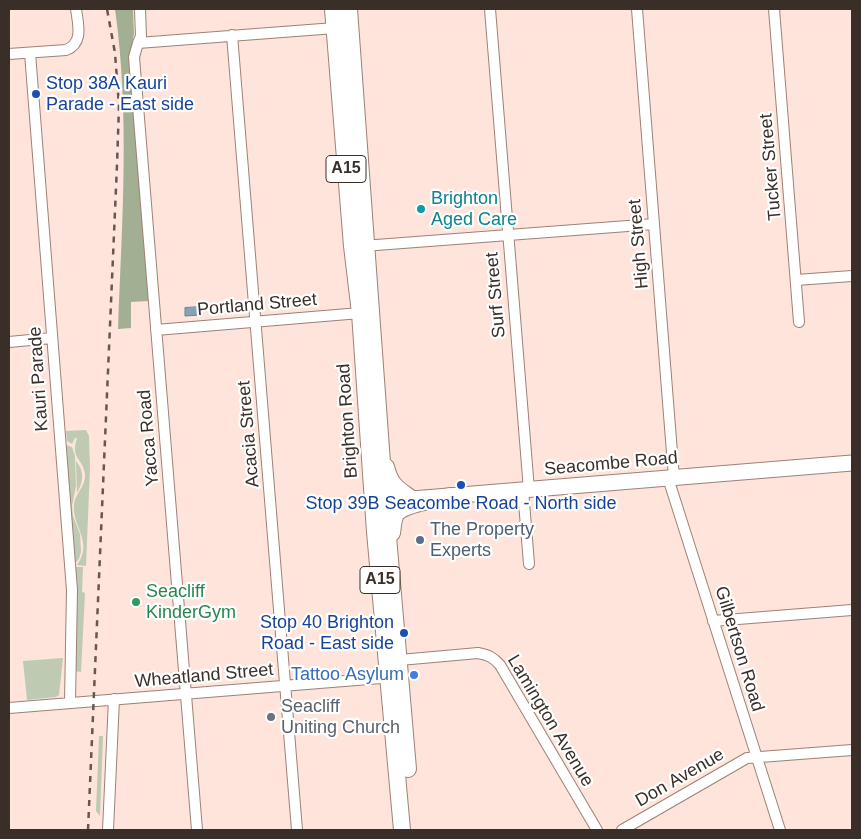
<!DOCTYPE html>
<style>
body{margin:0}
#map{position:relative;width:861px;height:839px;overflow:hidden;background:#fee4da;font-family:Arial,sans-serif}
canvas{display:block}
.frame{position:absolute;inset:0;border:10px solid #3a2e29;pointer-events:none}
</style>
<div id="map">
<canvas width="861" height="839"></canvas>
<div class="frame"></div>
</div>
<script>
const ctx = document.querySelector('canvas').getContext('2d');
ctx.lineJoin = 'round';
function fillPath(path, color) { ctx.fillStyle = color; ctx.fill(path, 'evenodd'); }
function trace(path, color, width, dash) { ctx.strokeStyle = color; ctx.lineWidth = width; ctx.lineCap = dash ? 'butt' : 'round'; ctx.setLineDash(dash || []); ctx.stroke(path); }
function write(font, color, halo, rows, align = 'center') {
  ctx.font = font + ' Arial,sans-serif'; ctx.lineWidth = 4.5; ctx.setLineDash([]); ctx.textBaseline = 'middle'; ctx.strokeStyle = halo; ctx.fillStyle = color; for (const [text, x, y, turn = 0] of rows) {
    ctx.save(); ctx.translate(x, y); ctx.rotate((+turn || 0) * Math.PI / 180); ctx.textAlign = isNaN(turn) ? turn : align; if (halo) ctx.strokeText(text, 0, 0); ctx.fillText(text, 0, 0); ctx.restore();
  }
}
fillPath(new Path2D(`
 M86 430 89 436 90 468 86 566 77 565C94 542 72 527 74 506 74 494 86 487 85 474 83 458 70 459 77 438H75L72 444 67 441 66 431Z
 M63 444 72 447 75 456 76 486 72 506 73 516 80 534 81 552 79 559 76 562H72Z
 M76 461C85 472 83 482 77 493Z
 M73 567H83L82 592 85 593 81 672 74 671Z
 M63 658 59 695 56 697 27 700 23 661Z
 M99 736H103L100 816 96 811Z`), '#bfcab2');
fillPath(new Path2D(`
 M115 9H133L134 34 130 54 149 301 131 302V328L118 329C122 222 130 115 115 9Z`), '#a2af93');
const water = new Path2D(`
 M200 307V315L185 316V308Z`);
fillPath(water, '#86a3b6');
trace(water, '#6f808c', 1);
const minor = new Path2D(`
 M140 9 141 36 138 43 134 57 197 830
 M490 9 529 490
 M637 9 674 478
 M774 9 799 322
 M232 35 297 830
 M138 43 335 28
 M30 53 72 590 70 702
 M9 54 66 50C84 43 78 24 76 9
 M363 246 654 224
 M796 280 852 276
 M156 330 360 313
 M9 342 52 338
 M668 478 780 830
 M523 490 529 564
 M713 621 852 610
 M400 660 478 653C489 655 494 658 500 665L597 830
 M9 708 394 677
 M108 830 114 699
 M622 830 747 758 852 750`);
const secondary = new Path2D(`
 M375 502 852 463`);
const primary = new Path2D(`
 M333 9 352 246 360 313 375 532 402 830
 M349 9 384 490 408 769
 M386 467C391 486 397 488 412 499
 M392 533C393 527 393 518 397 513 405 504 439 499 451 496`);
trace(minor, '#9e8076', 12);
trace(secondary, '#9e8076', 17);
trace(primary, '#9e8076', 18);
trace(minor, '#fff', 10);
trace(secondary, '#fff', 15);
trace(primary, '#fff', 16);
trace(new Path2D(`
 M88 830 117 165 119 106 115 53 107 9`), '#665751', 2.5, [6, 6]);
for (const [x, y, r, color] of [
 [36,94,5,"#1a4fb4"],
 [421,209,5,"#0f9aa8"],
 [461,485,5,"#1a4fb4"],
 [420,540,5,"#5c6f8a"],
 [136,602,5,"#2e9e5b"],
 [404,633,5,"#1a4fb4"],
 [414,675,5,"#3f7fe0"],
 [271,717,5,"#6b7280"]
]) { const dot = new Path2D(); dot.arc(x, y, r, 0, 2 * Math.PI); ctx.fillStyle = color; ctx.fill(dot); trace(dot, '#fff', 2); }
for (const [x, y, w] of [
 [346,169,40],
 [380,580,40]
]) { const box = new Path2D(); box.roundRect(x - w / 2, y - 13.5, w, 27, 4); ctx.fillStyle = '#fff'; ctx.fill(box); trace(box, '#3a2e29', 1); }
write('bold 16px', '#3a2e29', null, [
 ["A15",346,169],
 ["A15",380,580]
]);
write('18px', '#164399', '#fff', [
 ["Stop 38A Kauri",46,84],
 ["Parade - East side",46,105],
 ["Stop 39B Seacombe Road - North side",461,504,"center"],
 ["Stop 40 Brighton",394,623,"right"],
 ["Road - East side",394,644,"right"]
], 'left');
write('18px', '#3a2e29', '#fff', [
 ["Tucker Street",771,167,-95],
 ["High Street",639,244,-95],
 ["Surf Street",496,295,-95],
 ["Portland Street",257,305,-5],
 ["Kauri Parade",39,379,-94],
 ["Brighton Road",348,421,-94],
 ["Acacia Street",249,434,-95],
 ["Yacca Road",149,438,-95],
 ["Seacombe Road",611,464,-5],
 ["Gilbertson Road",739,649,73],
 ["Wheatland Street",204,676,-5],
 ["Lamington Avenue",550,721,59],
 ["Don Avenue",680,778,-30]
]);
write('18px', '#0d838f', '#fff', [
 ["Brighton",431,199],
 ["Aged Care",431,220]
], 'left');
write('18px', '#4e5e75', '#fff', [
 ["The Property",430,530],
 ["Experts",430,551]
], 'left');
write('18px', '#27864d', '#fff', [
 ["Seacliff",146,592],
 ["KinderGym",146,613]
], 'left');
write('18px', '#366cbe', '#fff', [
 ["Tattoo Asylum",404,675]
], 'right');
write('18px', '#5b616d', '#fff', [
 ["Seacliff",281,707],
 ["Uniting Church",281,728]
], 'left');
</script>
